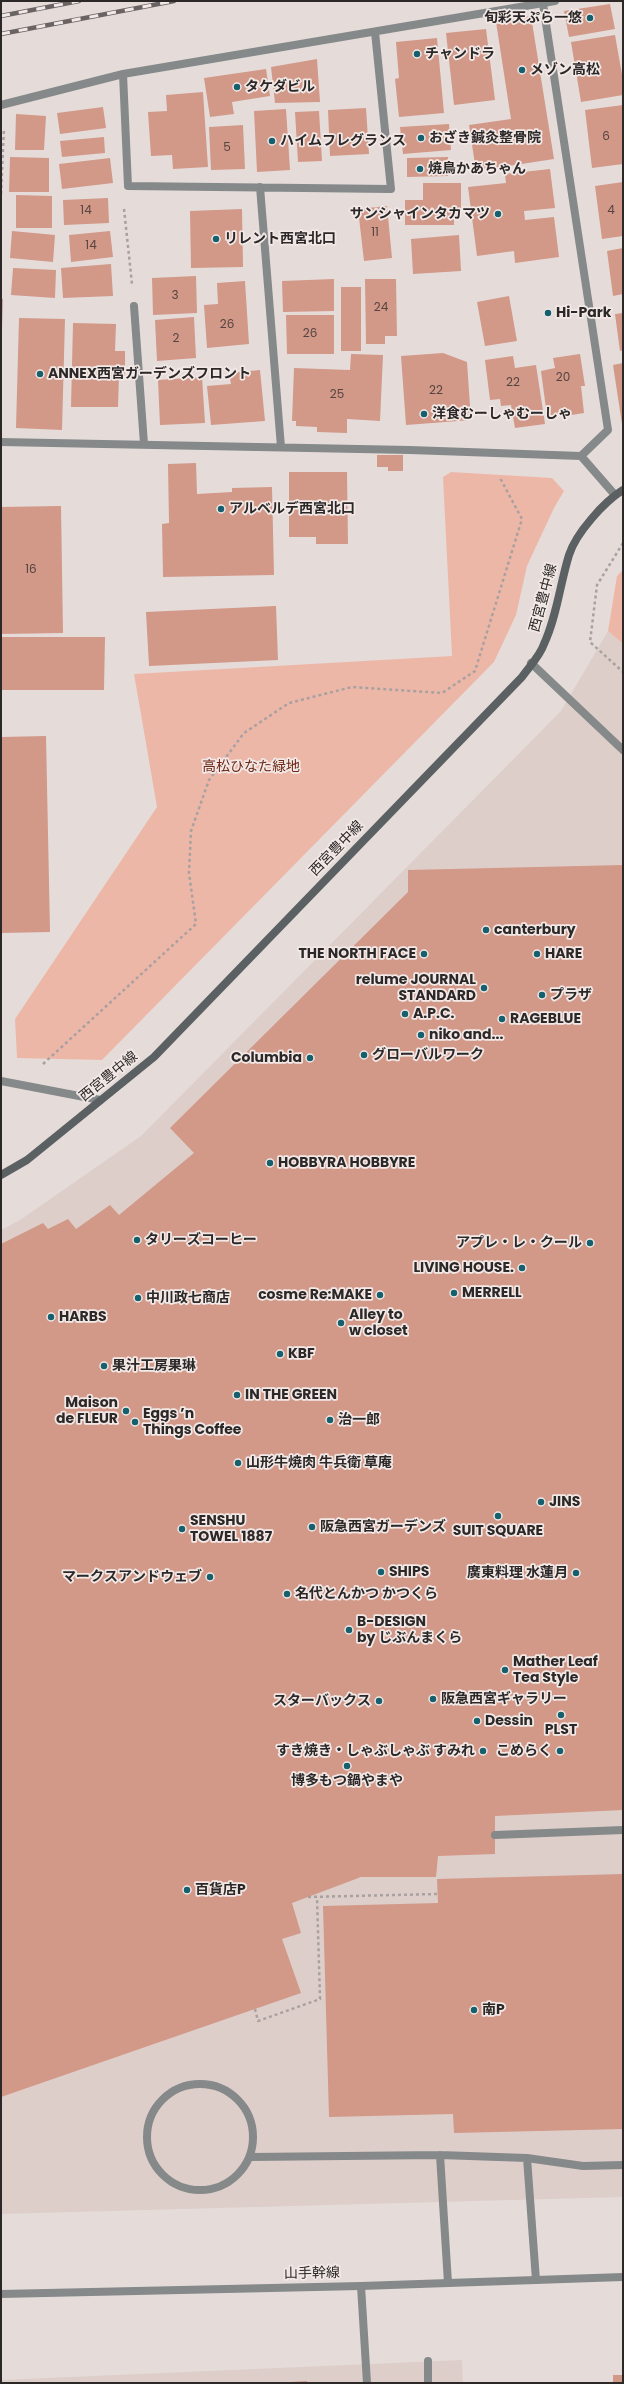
<!DOCTYPE html>
<meta charset="utf-8">
<style>
body{margin:0}
#map{position:relative;width:624px;height:2384px;overflow:hidden;background:#e5dcda;font-family:Poppins,sans-serif}
canvas{display:block}
.frame{position:absolute;inset:0;border:2px solid #2c2828;pointer-events:none}
</style>
<div id="map">
<canvas width="624" height="2384"></canvas>
<div class="frame"></div>
</div>
<script>
const ctx = document.querySelector('canvas').getContext('2d');
ctx.lineJoin = 'round';
function fillPath(path, color) { ctx.fillStyle = color; ctx.fill(path, 'evenodd'); }
function trace(path, color, width, dash) { ctx.strokeStyle = color; ctx.lineWidth = width; ctx.lineCap = dash ? 'butt' : 'round'; ctx.setLineDash(dash || []); ctx.stroke(path); }
function write(font, color, halo, rows, align = 'center') {
  ctx.font = font + ' Poppins,"Noto Sans JP",sans-serif'; ctx.lineWidth = 3.5; ctx.setLineDash([]); ctx.textBaseline = 'middle'; ctx.strokeStyle = halo; ctx.fillStyle = color; for (const [text, x, y, turn = 0] of rows) {
    ctx.save(); ctx.translate(x, y); ctx.rotate((+turn || 0) * Math.PI / 180); ctx.textAlign = isNaN(turn) ? turn : align; if (halo) ctx.strokeText(text, 0, 0); ctx.fillText(text, 0, 0); ctx.restore();
  }
}
fillPath(new Path2D(`
 M608 631 623 644V2197L1 2214V1230L20 1220 141 1136 561 711Z
 M462 2360 463 2383H1V2380Z`), '#decec9');
fillPath(new Path2D(`
 M451 472 552 478 564 491 554 508 527 566 516 615 494 662 102 1060 17 1058 15 1019 157 807 134 674 452 656 443 477Z
 M623 570V644L608 631 617 576Z`), '#edb7a8');
fillPath(new Path2D(`
 M610 4 615 29 569 37 564 11Z
 M531 16 554 159 476 171 469 125 511 119 496 22Z
 M486 29 495 100 454 105 446 33Z
 M615 35 623 80V95L581 102 571 42Z
 M437 38 444 113 399 117 395 79 399 78 396 42Z
 M317 59 320 102 275 103 271 67Z
 M266 69 270 96 232 102 234 114 210 117 204 78Z
 M203 92 208 167 173 169 172 155 151 156 148 112 167 111 166 95Z
 M623 105V164L592 168 585 110Z
 M103 107 106 128 60 134 57 113Z
 M366 108 369 154 330 156 328 110Z
 M286 109 290 170 257 172 254 111Z
 M319 111 322 161 298 162 295 112Z
 M16 114 46 116 44 150H15Z
 M449 124 451 150 403 154 400 127Z
 M243 125 245 169 211 170 209 127Z
 M104 137 105 153 62 157 60 141Z
 M10 157 49 158V192H9Z
 M448 157V176L407 177V158Z
 M110 158 113 183 62 189 59 164Z
 M550 169 555 208 524 211 525 220 554 217 559 257 515 263 514 251 477 256 468 187 506 183 505 174Z
 M623 182V236L602 239 595 186Z
 M423 183H461V219H454V225H405V200H423Z
 M16 195 52 196V228H16Z
 M108 198 109 223 64 225 63 200Z
 M387 206 392 258 364 261 358 209Z
 M242 209 243 267 191 268 190 211Z
 M12 231 55 235 53 262 10 258Z
 M110 231 113 257 71 262 69 235Z
 M459 235 461 271 413 274 411 239Z
 M623 248V294L613 296 607 251Z
 M111 264 113 296 63 298 61 268Z
 M13 268 56 270 55 298 11 295Z
 M196 276 197 313 153 315 152 278Z
 M334 279V311L283 312 282 281Z
 M365 279H396L397 336H385V344H366Z
 M245 281 249 344 207 348 204 305 218 304 217 283Z
 M341 287H361V351H341Z
 M509 296 517 341 485 346 477 302Z
 M1 299H3L2 330H1Z
 M623 313V350L620 351 615 314Z
 M286 315H334V354H287Z
 M194 317 196 358 157 361 155 320Z
 M19 318 65 319 62 430 16 428Z
 M73 323 116 324 115 351H125V376H119L118 407H71Z
 M443 353 467 362 471 420 406 425 401 356Z
 M351 354 383 355 380 421 347 419V433L317 432V427L296 426V421H292L294 368 350 370Z
 M580 354 585 386H581L584 413 565 416V413L547 416 541 371 555 368 553 358Z
 M513 356 515 368 536 365 545 424 515 428 511 405 501 406 500 399 490 400 485 360Z
 M623 363V424H622L613 365Z
 M260 370 265 421 211 425 207 386 231 384 229 373Z
 M202 377 205 423 160 425 158 380Z
 M377 455H403V471H388V467H377Z
 M196 463 197 494 232 492V488L272 487 274 575 163 577 162 524 169 523 168 464Z
 M289 472H347L348 544H316V537H289Z
 M61 506 63 633 1 634V507Z
 M276 606 278 660 149 666 146 612Z
 M1 637H105L104 690H1Z
 M46 736 50 932 1 933V737Z
 M623 865V1810L495 1816V1854L438 1856 436 1877H361L292 1903 301 1933 282 1939 301 1993 1 2097V1244L43 1223 48 1229 68 1219 76 1229 110 1205 119 1215 194 1153 170 1128 408 892V870Z
 M623 1874V2129L454 2133 453 2114 329 2117 323 1906 438 1903 437 1879Z
 M613 2375H623V2383H613Z
 M307 2381V2383H290V2382Z`), '#d29888');
trace(new Path2D(`
 M1 194 4 128
 M124 209 132 284
 M623 543 597 585 590 642 623 672
 M43 1064 196 924 189 873 191 831 209 780 244 733 289 703 352 687 442 693 475 671 522 519 500 478
 M308 1897 437 1894
 M255 2009 258 2021 320 1999 317 1897`), '#a8a1a0', 2.5, [3, 3]);
trace(new Path2D(`
 M134 306 144 444
 M531 663 623 750
 M495 1835 623 1830
 M147 2137a53 53 0 1 1 106 0a53 53 0 1 1-106 0Z
 M440 2155 448 2283
 M250 2157 440 2155 527 2158 583 2166 623 2165
 M527 2158 536 2280
 M361 2286 367 2383
 M428 2361V2383`), '#85898a', 8);
trace(new Path2D(`
 M543 4 608 430 581 456
 M123 74 128 186 391 189 375 32
 M1 105 123 74 555 1
 M260 187 281 447
 M1 442 410 450 581 456 615 495
 M1 1081 100 1100`), '#85898a', 8);
trace(new Path2D(`
 M1 2294 361 2286 623 2277`), '#85898a', 8);
trace(new Path2D(`
 M1 1175 27 1160 154 1057 522 677C529 667 540 656 544 644 557 616 560 584 569 555 576 533 604 502 623 490`), '#5b6062', 8);
const rail = new Path2D(`
 M1 16 79 1
 M1 34 174 1`);
trace(rail, '#696363', 4.5);
trace(rail, '#f2e9e7', 3, [9]);
for (const [x, y, r, color] of [
 [590,18,4,"#16606e"],
 [417,54,4,"#16606e"],
 [522,70,4,"#16606e"],
 [237,87,4,"#16606e"],
 [421,138,4,"#16606e"],
 [272,141,4,"#16606e"],
 [420,169,4,"#16606e"],
 [498,214,4,"#16606e"],
 [216,239,4,"#16606e"],
 [548,313,4,"#16606e"],
 [40,374,4,"#16606e"],
 [424,414,4,"#16606e"],
 [221,509,4,"#16606e"],
 [486,930,4,"#16606e"],
 [424,954,4,"#16606e"],
 [537,954,4,"#16606e"],
 [484,988,4,"#16606e"],
 [542,995,4,"#16606e"],
 [405,1014,4,"#16606e"],
 [502,1019,4,"#16606e"],
 [421,1035,4,"#16606e"],
 [364,1055,4,"#16606e"],
 [310,1058,4,"#16606e"],
 [270,1163,4,"#16606e"],
 [137,1240,4,"#16606e"],
 [590,1243,4,"#16606e"],
 [522,1268,4,"#16606e"],
 [454,1293,4,"#16606e"],
 [380,1295,4,"#16606e"],
 [138,1298,4,"#16606e"],
 [51,1317,4,"#16606e"],
 [341,1323,4,"#16606e"],
 [280,1354,4,"#16606e"],
 [104,1366,4,"#16606e"],
 [237,1395,4,"#16606e"],
 [126,1411,4,"#16606e"],
 [330,1420,4,"#16606e"],
 [135,1422,4,"#16606e"],
 [238,1463,4,"#16606e"],
 [541,1502,4,"#16606e"],
 [498,1516,4,"#16606e"],
 [312,1527,4,"#16606e"],
 [182,1529,4,"#16606e"],
 [381,1572,4,"#16606e"],
 [576,1573,4,"#16606e"],
 [210,1577,4,"#16606e"],
 [287,1594,4,"#16606e"],
 [349,1630,4,"#16606e"],
 [505,1670,4,"#16606e"],
 [433,1699,4,"#16606e"],
 [379,1701,4,"#16606e"],
 [561,1715,4,"#16606e"],
 [477,1721,4,"#16606e"],
 [483,1751,4,"#16606e"],
 [560,1751,4,"#16606e"],
 [347,1766,4,"#16606e"],
 [187,1890,4,"#16606e"],
 [474,2010,4,"#16606e"]
]) { const dot = new Path2D(); dot.arc(x, y, r, 0, 2 * Math.PI); ctx.fillStyle = color; ctx.fill(dot); trace(dot, '#f2e9e7', 1.5); }
write('12px', '#564440', null, [
 ["6",606,137],
 ["5",227,148],
 ["14",86,211],
 ["4",611,211],
 ["11",375,233],
 ["14",91,246],
 ["3",175,296],
 ["24",381,308],
 ["26",227,325],
 ["26",310,334],
 ["2",176,339],
 ["20",563,378],
 ["22",513,383],
 ["22",436,391],
 ["25",337,395],
 ["16",31,570]
]);
write('bold 14px', '#2c2828', '#f2e9e7', [
 ["旬彩天ぷら一悠",582,18,"right"],
 ["チャンドラ",425,54],
 ["メゾン高松",530,70],
 ["タケダビル",245,87],
 ["おざき鍼灸整骨院",429,138],
 ["ハイムフレグランス",280,141],
 ["焼鳥かあちゃん",428,169],
 ["サンシャインタカマツ",490,214,"right"],
 ["リレント西宮北口",224,239],
 ["Hi-Park",556,313],
 ["ANNEX西宮ガーデンズフロント",48,374],
 ["洋食むーしゃむーしゃ",432,414],
 ["アルベルデ西宮北口",229,509],
 ["canterbury",494,930],
 ["THE NORTH FACE",416,954,"right"],
 ["HARE",545,954],
 ["relume JOURNAL",476,980,"right"],
 ["STANDARD",476,996,"right"],
 ["プラザ",550,995],
 ["A.P.C.",413,1014],
 ["RAGEBLUE",510,1019],
 ["niko and...",429,1035],
 ["グローバルワーク",372,1055],
 ["Columbia",302,1058,"right"],
 ["HOBBYRA HOBBYRE",278,1163],
 ["タリーズコーヒー",145,1240],
 ["アプレ・レ・クール",582,1243,"right"],
 ["LIVING HOUSE.",514,1268,"right"],
 ["MERRELL",462,1293],
 ["cosme Re:MAKE",372,1295,"right"],
 ["中川政七商店",146,1298],
 ["Alley to",349,1315],
 ["w closet",349,1331],
 ["HARBS",59,1317],
 ["KBF",288,1354],
 ["果汁工房果琳",112,1366],
 ["IN THE GREEN",245,1395],
 ["Maison",118,1403,"right"],
 ["de FLEUR",118,1419,"right"],
 ["Eggs ’n",143,1414],
 ["Things Coffee",143,1430],
 ["治一郎",338,1420],
 ["山形牛焼肉 牛兵衛 草庵",246,1463],
 ["JINS",549,1502],
 ["SENSHU",190,1521],
 ["TOWEL 1887",190,1537],
 ["阪急西宮ガーデンズ",320,1527],
 ["SUIT SQUARE",498,1531,"center"],
 ["SHIPS",389,1572],
 ["廣東料理 水蓮月",568,1573,"right"],
 ["マークスアンドウェブ",202,1577,"right"],
 ["名代とんかつ かつくら",295,1594],
 ["B-DESIGN",357,1622],
 ["by じぶんまくら",357,1638],
 ["Mather Leaf",513,1662],
 ["Tea Style",513,1678],
 ["阪急西宮ギャラリー",441,1699],
 ["スターバックス",371,1701,"right"],
 ["Dessin",485,1721],
 ["PLST",561,1730,"center"],
 ["すき焼き・しゃぶしゃぶ すみれ",475,1751,"right"],
 ["こめらく",552,1751,"right"],
 ["博多もつ鍋やまや",347,1781,"center"],
 ["百貨店P",195,1890],
 ["南P",482,2010]
], 'left');
write('14px', '#2c2828', '#f2e9e7', [
 ["西宮豊中線",544,598,-75],
 ["西宮豊中線",337,849,-46],
 ["西宮豊中線",109,1077,-39],
 ["山手幹線",312,2274,-1]
]);
write('14px', '#6e2816', '#f2e9e7', [
 ["高松ひなた緑地",251,767]
]);
</script>
